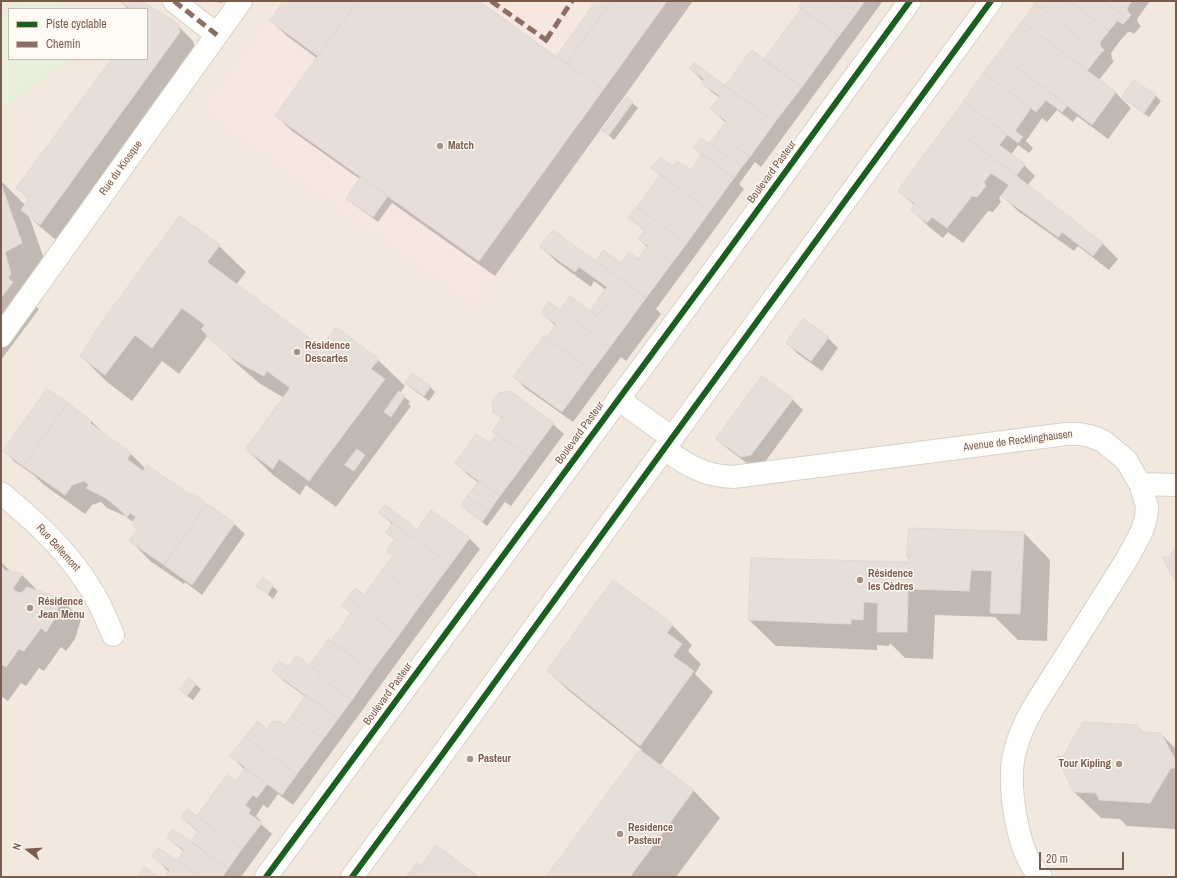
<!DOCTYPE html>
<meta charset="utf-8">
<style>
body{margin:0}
#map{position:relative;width:1177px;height:878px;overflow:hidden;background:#f9f5f0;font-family:"Archivo Narrow",sans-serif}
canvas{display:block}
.frame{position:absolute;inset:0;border:2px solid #7a5c4d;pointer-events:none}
.legend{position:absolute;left:8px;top:8px;width:140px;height:52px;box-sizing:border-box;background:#fffaf3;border:1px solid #cabbb1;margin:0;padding:5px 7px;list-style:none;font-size:12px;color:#7a5c4d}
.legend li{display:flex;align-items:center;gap:8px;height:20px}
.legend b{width:20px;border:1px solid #cabbb1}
.north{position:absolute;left:8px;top:830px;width:40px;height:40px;-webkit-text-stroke:3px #fffaf3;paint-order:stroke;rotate:287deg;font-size:11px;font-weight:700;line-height:16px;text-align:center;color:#7a5c4d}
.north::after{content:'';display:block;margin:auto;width:14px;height:18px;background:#7a5c4d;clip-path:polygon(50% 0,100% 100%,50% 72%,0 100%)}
.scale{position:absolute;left:1039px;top:852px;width:85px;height:18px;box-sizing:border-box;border:2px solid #7a5c4d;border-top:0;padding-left:5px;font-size:12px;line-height:14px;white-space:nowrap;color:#7a5c4d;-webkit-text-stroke:3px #fffaf3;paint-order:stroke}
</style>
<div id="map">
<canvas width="1177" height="878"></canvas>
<div class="frame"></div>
<ul class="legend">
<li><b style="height:5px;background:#1b5e20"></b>Piste cyclable</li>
<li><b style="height:5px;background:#8d6e63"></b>Chemin</li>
</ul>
<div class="north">N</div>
<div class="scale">20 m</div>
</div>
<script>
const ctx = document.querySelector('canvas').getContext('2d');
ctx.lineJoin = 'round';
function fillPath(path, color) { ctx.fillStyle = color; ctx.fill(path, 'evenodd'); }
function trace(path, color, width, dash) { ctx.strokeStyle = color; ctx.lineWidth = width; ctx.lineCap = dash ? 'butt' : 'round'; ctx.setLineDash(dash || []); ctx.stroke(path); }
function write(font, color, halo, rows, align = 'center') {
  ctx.font = font + ' "Archivo Narrow",sans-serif'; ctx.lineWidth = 3; ctx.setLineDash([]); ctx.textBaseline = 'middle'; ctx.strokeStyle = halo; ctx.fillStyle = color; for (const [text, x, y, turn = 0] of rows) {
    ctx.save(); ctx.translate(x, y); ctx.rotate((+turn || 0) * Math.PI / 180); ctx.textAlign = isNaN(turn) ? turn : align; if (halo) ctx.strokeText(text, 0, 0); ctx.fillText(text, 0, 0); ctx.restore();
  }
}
fillPath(new Path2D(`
 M1 1H1176V877H1ZM9 9H147V59H9Z`), '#f2e8de');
fillPath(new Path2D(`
 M278 1H695L472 307 198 111Z`), '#f6e8e1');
fillPath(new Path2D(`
 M19 1H61L67 9H9V59H71L1 109V14Z`), '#e7f0db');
fillPath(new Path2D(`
 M120 1H140L177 25 193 41 195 48 56 240 38 225 29 216 48 270 34 305 39 309 1 360V181L25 205 29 199 17 188 113 59H147V9H128Z
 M213 1H224L222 3 215 2Z
 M286 1H477L562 61 597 1H693L495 276 392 203 378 222 353 204 348 199 361 180 292 131 276 116 318 59 287 36 271 21Z
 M804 1H883L761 167 755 162 739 184 744 189 656 309 661 314 626 361 621 357 573 422 525 388 515 377 556 326 542 313 560 311 570 298 594 315 604 302 606 290 594 281 591 287 557 262 541 247 600 265 601 264H621L639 261 648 248 639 239 645 231 630 218 661 176 653 168H673L691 172 726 123 711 109 720 98 713 93 702 83 703 81 691 69 726 87 764 61 803 9Z
 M1038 1H1150L1137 19 1138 23 1141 26 1134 34 1131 32H1128L1119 42 1111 53 1112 59 1114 61 1099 80 1115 92 1131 108 1108 139 1077 116 1073 122 1057 110 1047 122 1042 118 1026 141 1033 148 1029 153 1018 145 1011 155 1024 165 1035 176 1027 186 1102 243 1118 259 1109 270 1078 246 1074 251 1018 211 1001 195 999 198 1001 202 993 212 988 211 963 243 948 232 943 238 928 226 912 210 915 206 899 191 999 54 1002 57 1003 56Z
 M1134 81 1156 96 1161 101 1149 117 1128 102 1123 97Z
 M627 98 638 108 614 140 604 131Z
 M219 246 246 272 236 285 321 349 378 360 405 386 400 393 410 402 408 404 411 406 336 507 306 485 300 495 273 475 246 449 284 398 259 383 236 363 208 335 179 374 162 361 132 401 107 382 81 356Z
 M828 338 838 348 822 371 798 354 787 343Z
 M406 383 430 387 435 392 429 401 411 388Z
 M509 392 553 424 564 434 511 506 505 502 487 526 462 506 479 483 467 474 457 464 491 445 498 435 502 419 494 411Z
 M792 399 803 410 762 466 752 467 728 449 717 439Z
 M91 421 107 436 130 453 146 469 234 524 245 534 202 595 185 582 184 584 150 561 131 541 138 530 134 523 125 516 107 508 101 502 92 505 85 514 44 485 35 476 15 462 4 451Z
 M380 513 418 530 469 538 480 549 293 805 278 794 268 808 263 805 256 816 261 821 260 823 272 834 241 877H166L169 872 154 857 177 862 184 852 168 838 191 843 198 832 182 818 197 817 227 776 236 783 245 770 231 756 268 730 285 727 306 697 284 681 273 670 310 667 329 641 331 642 352 614 343 606 365 597 394 557 387 550 395 540 387 533 393 525Z
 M1024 533 1050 560 1047 641 1018 640 995 617 935 615 933 659 905 658 890 643 889 646 877 645V650L776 646 749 620 910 563V559L908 557Z
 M1 562 12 573 22 575 39 592 61 599 81 619 75 639 66 651 61 647 44 671 39 668 26 686 21 683 8 701 1 696Z
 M263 579 278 591 273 599 258 586Z
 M672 625 692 645 688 651 701 664 695 674 713 692 660 766 694 791 720 818 676 877H547L642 750 568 690 548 671Z
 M195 684 201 689 193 700 186 695Z
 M1137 726 1144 733 1161 734 1176 749V829L1127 826 1120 819 1101 818 1074 792 1064 757Z`), '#0003');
const building = new Path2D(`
 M120 1H142L178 24 180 32 40 225 21 210 29 198 16 188 112 59H147V9H131Z
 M284 1H358L318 56 270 21Z
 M358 1H479L603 90 479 261 275 116Z
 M596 1H611L567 64 557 56Z
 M611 1H667L603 90 567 64Z
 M803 1H834L854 16 839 36 799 7Z
 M834 1H865L854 16Z
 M1037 1H1069L1109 31 1100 42 1101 47 1104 50 1100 54 1035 3Z
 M1069 1H1104L1128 19 1123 24 1117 21 1109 31Z
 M1104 1H1132L1127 8 1128 12 1131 15 1128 19Z
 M1035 3 1100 54 1087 71 1022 22Z
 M801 9 839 36 802 87 764 60Z
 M1022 22 1116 92 1092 125 999 53Z
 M752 50 802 87 775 122 725 86Z
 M999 53 1067 106 1062 112 1046 100 1036 112 984 73Z
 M694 63 775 122 750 157 718 133 726 121 710 109 720 96 701 83 704 79 690 69Z
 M984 73 1031 108 1015 131 1023 137 1018 143 964 101Z
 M1134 80 1156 95 1144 113 1122 97Z
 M627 97 633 102 609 135 602 131Z
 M964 101 1007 135 999 145 1025 164 1016 176 948 123Z
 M948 123 1103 243 1093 256 1062 232 1058 237 1001 196 1009 185 991 173 984 182 986 186 977 197 972 196 947 228 932 217 927 223 911 210 915 204 898 191Z
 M718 133 750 157 742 167 710 144Z
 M701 138 742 167 734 178 693 148Z
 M702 154 734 178 710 211 651 168 660 157 673 166 677 161 691 170Z
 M661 175 710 211 687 243 637 207Z
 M361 177 388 196 373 217 346 199Z
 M1 184 22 243 5 252 11 274 8 278 13 282 1 298Z
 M637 207 687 243 672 263 638 239 645 230 628 218Z
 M180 216 220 245 207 262 321 347 336 327 379 359 371 369 385 379 309 481 279 459 273 469 245 449 290 388 267 371 264 376 243 365 231 357 215 344 201 329 205 325 182 308 152 348 135 335 105 375 80 356 93 337 92 336Z
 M553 230 646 298 610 347 560 310 570 296 597 316 606 304 599 298 607 287 579 267 575 272 540 247Z
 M648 246 672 263 646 298 596 261 603 250 621 263 629 252 638 259Z
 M599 299 606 304 597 316 590 312Z
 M549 302 610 347 592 371 546 338 556 324 541 313Z
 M804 319 829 337 811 361 786 343Z
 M544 336 592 371 562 412 513 377Z
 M412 373 431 386 424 396 405 383Z
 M762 376 793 399 751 455 741 457 716 439Z
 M47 389 68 403 23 466 3 451Z
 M399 391 405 396 391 417 384 412Z
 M510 391 554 423 529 457 492 431 502 418 493 412 492 401 499 393Z
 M68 403 92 421 90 423 131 453 127 459 143 471 147 465 191 495 192 493 207 504 164 565 129 541 137 530 132 522 136 517 130 513 127 517 116 506 104 497 86 488 89 485 84 481 72 485 65 495 23 466Z
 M476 434 490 443 497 434 529 457 500 496 455 464Z
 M357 449 365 455 354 471 345 465Z
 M479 481 500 496 494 504 473 489Z
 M473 489 494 504 489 512 467 497Z
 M467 497 489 512 482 522 461 506Z
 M207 504 235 523 192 585 164 565Z
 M385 505 417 529 431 510 470 538 450 565 379 513Z
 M393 523 450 565 424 600 382 570 393 556 386 551 395 539 386 533Z
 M909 528 1024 532 1020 614 990 613 992 571 971 570 969 591 908 589 907 632H877L878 603 864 602 863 620 851 619V624L748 620 751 558 909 562V557H907Z
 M1176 546V583L1162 557H1169Z
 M1 564 4 570 23 574 13 588 15 591 21 593 27 587 61 598 55 618 46 632 41 628 24 651 19 649 6 667 1 664Z
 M382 570 424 600 399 635 348 598 355 588 364 595Z
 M263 578 273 585 268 594 256 586Z
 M613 580 673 624 667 633 682 644 673 656 694 671 640 746 547 671Z
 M348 598 399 635 372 671 331 641 351 613 342 606Z
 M329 639 372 671 352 700 317 675 319 672 310 665Z
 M297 656 319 672 317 675 352 700 338 719 272 671 279 661 288 667Z
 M189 678 196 684 187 696 180 690Z
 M306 695 338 719 323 739 292 716Z
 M292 716 323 739 297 774 245 737 257 721 267 729 272 722 279 721 284 725Z
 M1083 722 1138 725 1141 732 1161 733 1176 761V768H1171L1150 803 1099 800 1096 793 1073 792 1057 756H1063Z
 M245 737 297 774 282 795 230 756Z
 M640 750 694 790 630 877H546Z
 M245 768 267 784 257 798 253 795 245 805 251 810 248 813 262 823 242 849 197 816 227 775 236 781Z
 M187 809 242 849 228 869 191 841 198 831 181 818Z
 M173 829 228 869 222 877H199L177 861 184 850 167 838Z
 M436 845 479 877H413Z
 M159 848 177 861 199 877H164L170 870 152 857Z
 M417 863 421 866 413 877H406Z
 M145 867 158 877H138Z`);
fillPath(building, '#e6ded7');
trace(building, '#e2d8d2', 1);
const street = new Path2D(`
 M174 1 217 35
 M1 336 241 1
 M618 399 672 438
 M664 449C688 465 703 476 733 477L1066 434H1079L1090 436 1103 441 1126 460 1140 484 1147 506 1146 518 1142 531 1127 559 1033 708C1024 724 1016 742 1013 760 1009 791 1017 855 1041 877
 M1140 484 1176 485
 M1 493C36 522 69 552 92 591 101 605 107 620 113 635`);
const secondary = new Path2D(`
 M266 877 722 259 910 1
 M352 877 447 748 672 438 991 1`);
trace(street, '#d7d1cb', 24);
trace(secondary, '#d9d2cb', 24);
trace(street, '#fefefd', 22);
trace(secondary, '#fefefd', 22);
trace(new Path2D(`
 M174 1 217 35
 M491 1 546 40 542 45
 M546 40 572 1`), '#8d6e63', 5, [10, 5]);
trace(new Path2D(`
 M266 877 722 259 910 1
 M352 877 447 748 672 438 991 1`), '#1b5e20', 6);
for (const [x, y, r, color] of [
 [440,146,4,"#a69286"],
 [297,352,4,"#a69286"],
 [860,580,4,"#a69286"],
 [30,608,4,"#a69286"],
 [470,759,4,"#a69286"],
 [1119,764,4,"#a69286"],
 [620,834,4,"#a69286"]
]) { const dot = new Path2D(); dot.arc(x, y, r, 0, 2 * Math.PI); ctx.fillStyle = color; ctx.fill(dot); trace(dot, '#fffaf3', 1.5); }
write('bold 11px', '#7a5c4d', '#fffaf3', [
 ["Match",448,146],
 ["Résidence",305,346],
 ["Descartes",305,359],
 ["Résidence",868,574],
 ["les Cèdres",868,587],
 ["Résidence",38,602],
 ["Jean Menu",38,615],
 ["Pasteur",478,759],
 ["Tour Kipling",1111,764,"right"],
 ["Residence",628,828],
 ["Pasteur",628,841]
], 'left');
write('11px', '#7a5c4d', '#fffaf3', [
 ["Rue du Kiosque",121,168,-54],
 ["Boulevard Pasteur",772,172,-54],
 ["Boulevard Pasteur",580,433,-54],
 ["Avenue de Recklinghausen",1018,441,-7],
 ["Rue Bellemont",58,548,48],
 ["Boulevard Pasteur",388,694,-54]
]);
</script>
